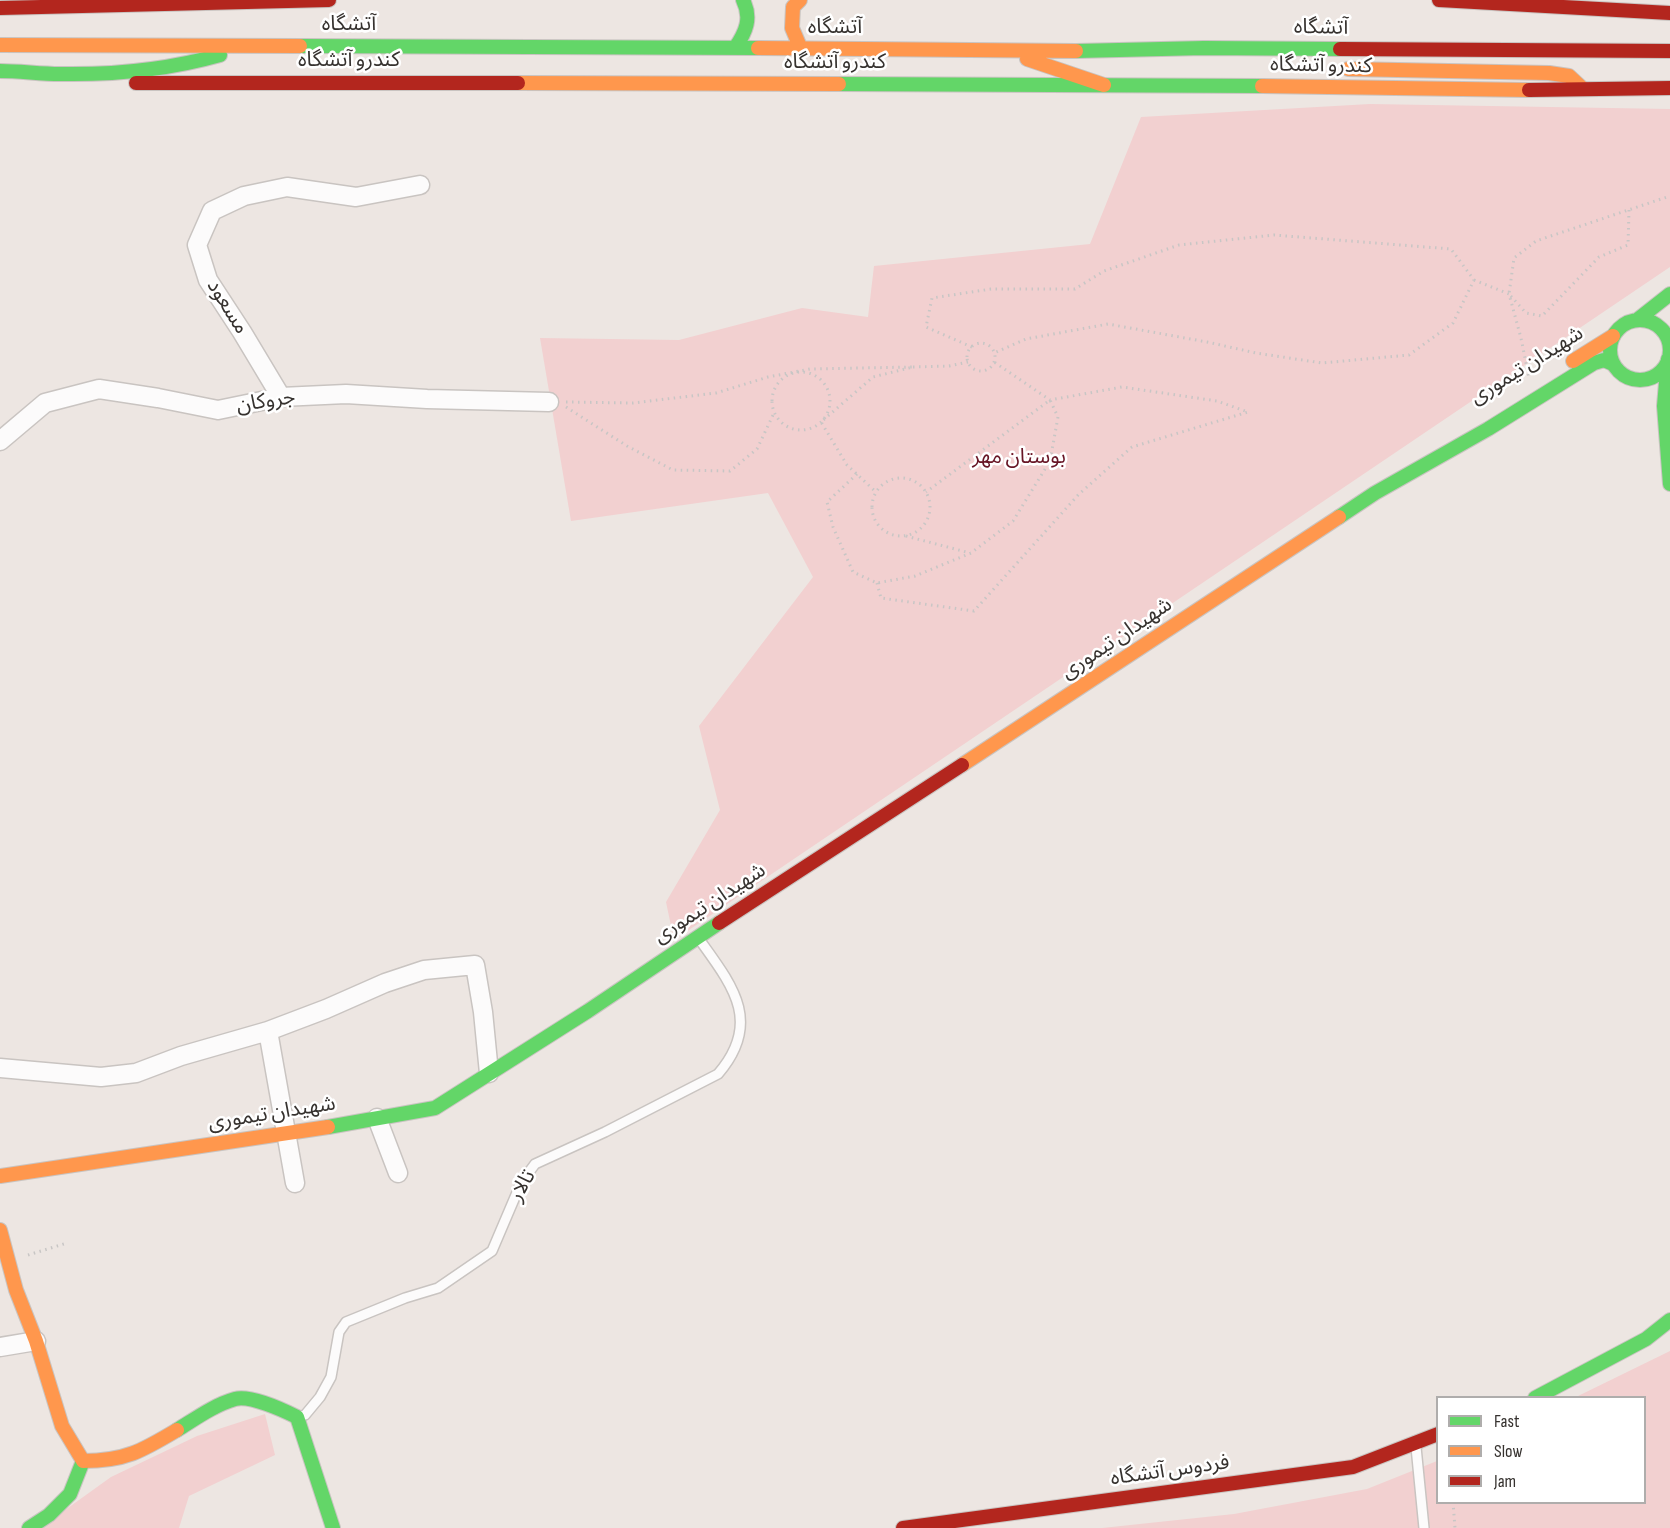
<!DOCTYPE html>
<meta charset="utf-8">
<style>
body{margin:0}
#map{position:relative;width:1670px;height:1528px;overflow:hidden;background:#ede6e2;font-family:"Sofia Sans Condensed",sans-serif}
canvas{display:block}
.legend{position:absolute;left:1436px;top:1396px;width:210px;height:108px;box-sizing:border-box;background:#fff;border:2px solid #afadac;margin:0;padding:8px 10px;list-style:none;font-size:18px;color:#36322f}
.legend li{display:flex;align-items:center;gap:12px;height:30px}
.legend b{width:30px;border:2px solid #afadac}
</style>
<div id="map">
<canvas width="1670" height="1528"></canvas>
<ul class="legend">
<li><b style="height:8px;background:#63d668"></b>Fast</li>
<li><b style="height:8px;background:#ff974d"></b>Slow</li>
<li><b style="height:8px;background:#b3261e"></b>Jam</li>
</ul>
</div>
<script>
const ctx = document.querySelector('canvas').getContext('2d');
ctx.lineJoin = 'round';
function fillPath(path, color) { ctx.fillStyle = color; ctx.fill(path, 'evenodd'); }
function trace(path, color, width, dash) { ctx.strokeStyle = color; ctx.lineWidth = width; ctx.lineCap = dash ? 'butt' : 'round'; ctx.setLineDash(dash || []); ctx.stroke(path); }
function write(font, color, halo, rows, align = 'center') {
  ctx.font = font + ' "Sofia Sans Condensed","Noto Sans Arabic",sans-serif'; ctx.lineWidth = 5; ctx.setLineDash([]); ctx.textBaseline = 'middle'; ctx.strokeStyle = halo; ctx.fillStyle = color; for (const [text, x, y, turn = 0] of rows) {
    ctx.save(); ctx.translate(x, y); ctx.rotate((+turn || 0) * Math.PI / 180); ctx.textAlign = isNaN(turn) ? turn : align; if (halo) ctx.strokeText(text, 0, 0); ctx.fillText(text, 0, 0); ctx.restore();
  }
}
fillPath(new Path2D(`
 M1370 104 1670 109V267L674 940 666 902 720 810 699 726 813 577 768 493 571 521 540 338 679 340 802 308 868 317 874 266 1090 244 1141 117Z
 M1670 1351V1528H1102L1234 1514 1367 1489 1437 1461 1438 1502H1644V1398L1576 1397Z
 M265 1414 275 1455 189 1496 179 1528H40L111 1477 197 1436Z`), '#f2d0d0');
const lane = new Path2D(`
 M301 1416 305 1415 320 1397 331 1377 339 1332 346 1322 405 1298 438 1288 492 1251 521 1183 535 1164 605 1132 718 1074C763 1022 732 985 699 939
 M1416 1447 1424 1528`);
const street = new Path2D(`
 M281 397 242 332 208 280 197 245 212 211 244 196 287 187 356 197 420 185
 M0 441 45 403 99 389 158 398 218 410 281 397 346 394 427 399 549 402
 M268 1031 295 1183
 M0 1068 101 1077 136 1073 181 1056 268 1031 326 1009 385 983 424 970 475 965 483 1012 489 1073
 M377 1118 398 1173
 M0 1347 36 1341`);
const fast = new Path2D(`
 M300 46 758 48
 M735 48C746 32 752 18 743 0
 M1076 51 1204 48 1340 49
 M0 71C20 71 40 74 60 74 115 75 167 70 220 55
 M839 84 1262 86
 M1637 320 1670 294
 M1610 350a30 30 0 1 1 60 0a30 30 0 1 1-60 0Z
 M1668 359 1664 406 1670 484
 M1339 517 1375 493 1488 429 1594 363 1604 360 1613 364
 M328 1127 435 1108 588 1011 719 923
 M1535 1398 1646 1339 1670 1320
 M177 1430C195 1419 214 1405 235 1399 250 1395 283 1410 297 1417L333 1528
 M29 1528 49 1515 70 1494 83 1461`);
const slow = new Path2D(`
 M800 0 793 7 792 28 801 49
 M0 45 300 46
 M758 48 1076 51
 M1027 59 1104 85
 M1348 69 1549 73 1569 76 1583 89
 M518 83 839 84
 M1262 86 1529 90
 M1573 361 1613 336
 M962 765 1339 517
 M0 1176 328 1127
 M0 1230 16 1290 36 1341 62 1426 83 1461C125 1461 142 1451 177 1430`);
const jam = new Path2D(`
 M1439 0 1670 13
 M0 8 329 0
 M1340 49 1670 51
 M136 83H518
 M1529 90 1670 88
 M719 923 962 765
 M903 1528 1353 1467 1438 1434`);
trace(lane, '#c9c4c1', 12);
trace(street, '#c9c4c1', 21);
trace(fast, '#c9c4c1', 16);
trace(slow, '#c9c4c1', 16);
trace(jam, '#c9c4c1', 16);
trace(new Path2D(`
 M1629 210 1628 245 1599 257 1542 316 1526 313 1509 294 1514 258 1536 241 1670 196
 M1474 280 1509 294 1521 338 1529 378
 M967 357a14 14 0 1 1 28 0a14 14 0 1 1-28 0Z
 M972 347 926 327 932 298 991 289H1075L1104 271 1179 245 1274 235 1451 249 1474 280 1453 323 1409 355 1322 363 1256 353 1207 342 1108 324 1026 339 994 353
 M913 367 949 366 968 362
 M772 401a29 29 0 1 1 58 0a29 29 0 1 1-58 0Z
 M566 402 633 403 716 393 768 377 810 369 913 367 873 377 821 422 847 465 876 492
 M566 407 627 446 673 470 730 471 757 449 774 413
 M857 474 827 502 833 527 853 572 877 583 915 576 971 553 1013 521 1050 461 1058 417 1050 400 926 492
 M872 507a29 29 0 1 1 58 0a29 29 0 1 1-58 0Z
 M906 536 970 553
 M877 583 881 598 974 611 1079 494 1132 447 1248 412 1217 401 1122 387 1050 400 994 362
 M28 1255 67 1243
 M1453 1502 1455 1528`), '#c8c6c5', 3, [1.5, 4.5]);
trace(lane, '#fcfbfb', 9);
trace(street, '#fcfbfb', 18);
trace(fast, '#63d668', 14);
trace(slow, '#ff974d', 14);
trace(jam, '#b3261e', 14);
write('21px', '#36322f', '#fff', [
 ["آتشگاه",349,25],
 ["آتشگاه",835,28],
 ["آتشگاه",1321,28,1],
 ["کندرو آتشگاه",349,61],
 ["کندرو آتشگاه",835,63],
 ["کندرو آتشگاه",1321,66,1],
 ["مسعود",227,307,58],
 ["شهیدان تیموری",1527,366,-32],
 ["جروکان",266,402,-9],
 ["شهیدان تیموری",1117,639,-34],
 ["شهیدان تیموری",710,904,-33],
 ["شهیدان تیموری",272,1114,-9],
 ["تالار",523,1186,-61],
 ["فردوس آتشگاه",1170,1471,-8]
]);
write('21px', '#671525', '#fff', [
 ["بوستان مهر",1019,458]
]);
</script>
